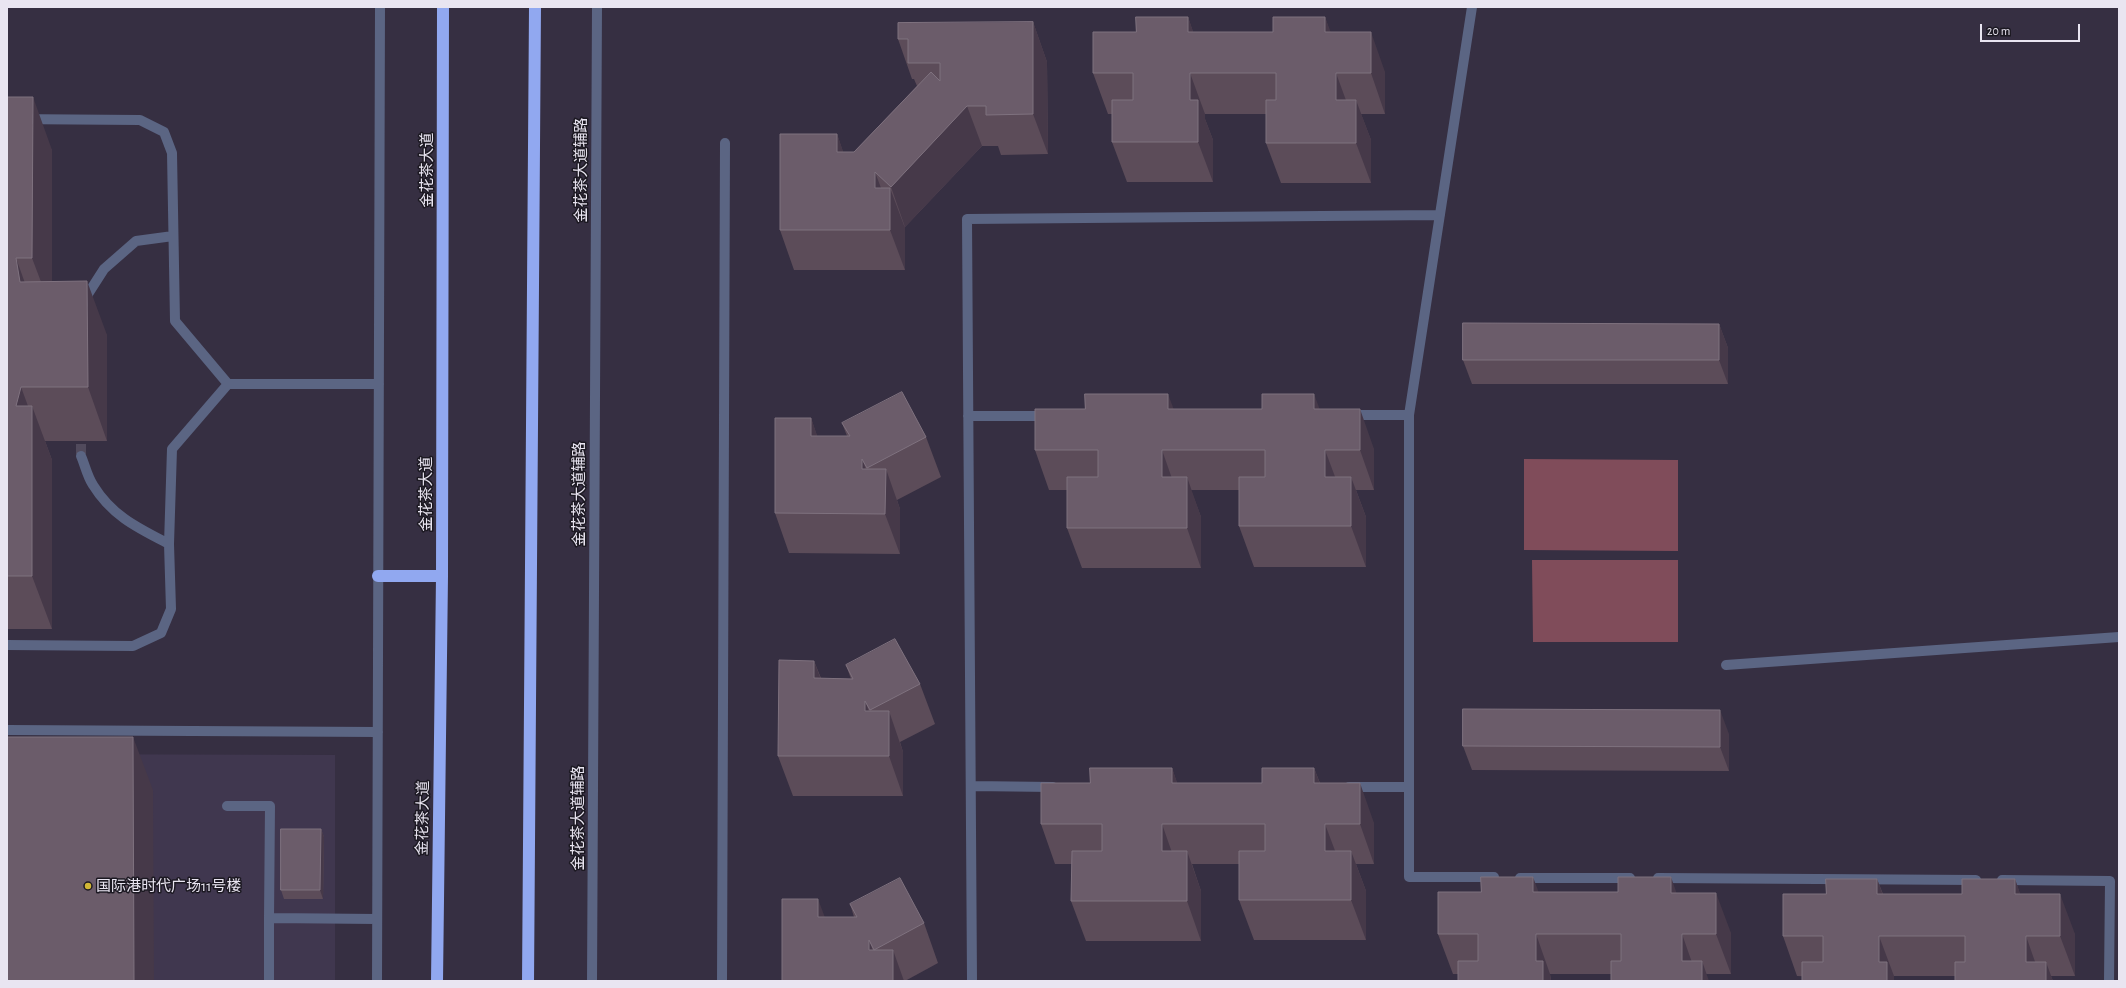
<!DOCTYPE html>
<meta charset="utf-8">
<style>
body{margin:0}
#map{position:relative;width:2126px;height:988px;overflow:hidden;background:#362f42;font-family:"Alegreya Sans",sans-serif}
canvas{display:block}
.frame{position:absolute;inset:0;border:8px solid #e9e5f1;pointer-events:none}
.scale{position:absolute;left:1980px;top:24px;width:100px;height:18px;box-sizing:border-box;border:2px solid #e9e5f1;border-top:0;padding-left:5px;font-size:12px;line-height:14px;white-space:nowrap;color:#e9e5f1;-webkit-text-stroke:3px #1c1922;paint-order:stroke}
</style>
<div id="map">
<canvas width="2126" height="988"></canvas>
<div class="frame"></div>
<div class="scale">20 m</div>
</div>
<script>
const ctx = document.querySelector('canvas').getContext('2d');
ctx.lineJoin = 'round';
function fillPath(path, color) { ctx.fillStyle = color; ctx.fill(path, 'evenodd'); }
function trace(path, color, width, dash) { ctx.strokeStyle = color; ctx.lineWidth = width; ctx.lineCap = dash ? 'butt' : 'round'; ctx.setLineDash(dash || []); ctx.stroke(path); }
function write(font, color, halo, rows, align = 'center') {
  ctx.font = font + ' "Alegreya Sans","Noto Sans SC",sans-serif'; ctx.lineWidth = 3; ctx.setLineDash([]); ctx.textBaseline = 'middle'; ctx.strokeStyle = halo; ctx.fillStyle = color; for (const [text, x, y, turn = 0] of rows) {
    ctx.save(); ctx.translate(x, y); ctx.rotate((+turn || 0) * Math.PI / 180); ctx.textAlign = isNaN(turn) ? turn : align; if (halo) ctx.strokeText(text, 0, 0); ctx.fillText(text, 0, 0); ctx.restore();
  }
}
fillPath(new Path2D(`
 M7 754 335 755V981H7Z`), '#40374f');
fillPath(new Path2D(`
 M1524 459 1678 460V551L1524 550Z
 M1532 560H1678V642H1533Z`), '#804c5a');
trace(new Path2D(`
 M81 429V456`), '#514a5c', 10, [10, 5]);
trace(new Path2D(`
 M1472 7 1409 415V877H1494
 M7 119 140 120 164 132 172 153 175 321 228 384 172 449 169 544 171 609 161 633 133 646 7 645
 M86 302 88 294 104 269 136 241 173 236
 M228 384H379
 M1348 415H1409
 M968 416H1048
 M81 456C85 465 87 476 93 485 112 516 138 528 169 544
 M1726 665 2119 637
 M7 730 378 732
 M971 786 1053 787
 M1349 787H1409
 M227 806H270L269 918 377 919
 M1520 878H1630
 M1658 878 1976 880
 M2002 880 2110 881 2109 981
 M269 981V918
 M377 981 380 7
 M592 981 597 7
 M722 981 725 143
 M972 981 967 219 1440 215`), '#5b6583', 10);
trace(new Path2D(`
 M378 576H442
 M437 981 442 576 443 7
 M528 981 535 7`), '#91a8f0', 12);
fillPath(new Path2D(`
 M1188 17 1193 32H1273L1325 17 1330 32 1385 72V114H1361L1371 140V183H1281L1266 143V114H1205V119L1213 140V182H1127L1112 142V114H1108L1093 73 1136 32Z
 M1033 22 1047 62 1048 154 1001 155 998 146H982L905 227 904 225 905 228V270H794L780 230 837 134 843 152H854L917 86 914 79H912L898 39Z
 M7 97 52 150V281L107 335V441H45L52 460V629H7Z
 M1719 324 1728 348V384H1472L1463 360Z
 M1174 409H1320L1374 449V490H1356L1366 517V567H1254L1239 526V490H1191L1201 517V568H1082L1067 528V490H1049L1035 450Z
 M811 418 817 436H847L842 423 926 437 941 477 897 500 900 509V554L789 553 775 513Z
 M814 661 821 678 851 679 846 665 920 684 935 724 900 742 903 752V796H793L778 756Z
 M1729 734V771L1472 770 1463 746Z
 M1172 768 1177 783H1262L1314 768 1320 783 1374 823V864H1356L1366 891V940H1254L1239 900V864H1192L1201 891V941H1086L1071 901 1072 864H1055L1041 824 1090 783Z
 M321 829 324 837 323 899H284L281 890Z
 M1877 879 1883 894H1962L2015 879 2020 894 2075 934V976H2051L2053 981H1955V976H1894V981L1797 976 1783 936 1826 894Z
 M1538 892 1676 893 1731 933V974H1550L1551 981H1458V974H1453L1438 934Z
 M850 904 924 923 938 963 905 981H782L825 917H854Z`), '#5c4c59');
fillPath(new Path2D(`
 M1188 17 1202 57 1188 32Z
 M1325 17 1340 57 1325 32Z
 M1033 22 1047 62 1048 154 1033 114Z
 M1371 32 1385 72V114L1371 73Z
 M1190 73 1205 114V119L1213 140V182L1198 142 1190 100Z
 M1336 73 1351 114 1336 100Z
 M33 97 52 150V311L32 258Z
 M1356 100 1371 140V183L1356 143Z
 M967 106 982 146 905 227 891 187Z
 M837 134 851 174 837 152Z
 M875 172 890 212 875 188Z
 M890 188 905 228V270L890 230Z
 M16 258 35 311 20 282Z
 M87 281 107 335V441L88 387Z
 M1719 324 1728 348V384L1719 360Z
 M21 387 32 417V406L52 460V629L32 576 16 406Z
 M1168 394 1183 434 1168 409Z
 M1314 394 1329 434 1314 409Z
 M1360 409 1374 449V490L1360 450Z
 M811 418 825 458 811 436Z
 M1162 450 1176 490 1162 477Z
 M1325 450 1340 490 1325 477Z
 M862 459 877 499 862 469Z
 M886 469 900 509V554L885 514Z
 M1187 477 1201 517V568L1187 528Z
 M1351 477 1366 517V567L1351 526Z
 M814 661 829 701 814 678Z
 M865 701 880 741 865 711Z
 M1720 710 1729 734V771L1720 747Z
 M889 711 903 752V796L889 756Z
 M133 737 153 790 154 981H134Z
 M1172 768 1186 808 1172 783Z
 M1314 768 1329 808 1314 783Z
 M1360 783 1374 823V864L1360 824Z
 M1162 824 1176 864 1162 851Z
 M1325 824 1340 864 1325 851Z
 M321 829 324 837 323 899 320 890Z
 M1187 851 1201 891V941L1187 901Z
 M1351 851 1366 891V940L1351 900Z
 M1533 877 1548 917 1533 892Z
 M1671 877 1685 917 1671 893Z
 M1877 879 1892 920 1877 894Z
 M2015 879 2029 920 2015 894Z
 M1716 893 1731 933V974L1716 934Z
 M2060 894 2075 934V976L2060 936Z
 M818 899 833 939 818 917Z
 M1536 934 1550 974 1551 981H1543L1536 961Z
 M1682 934 1696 974 1682 961Z
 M1879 936 1894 976V981H1886L1879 962Z
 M2026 936 2040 976 2026 962Z
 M869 940 884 980 869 950Z
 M893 950 904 981H893Z
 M1702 961 1709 981H1702Z
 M2046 962 2053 981H2046Z`), '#463949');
const building = new Path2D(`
 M1136 17H1188V32H1273V17H1325V32H1371V73H1336V100H1356V143H1266V100H1276V73H1190V100H1198V142H1112V100H1133V73H1093V32H1136Z
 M1033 22V114L986 115V106H967L891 187 875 172V188H890V230H780V134H837V152H854L931 72 940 81V63H908V39H898V23Z
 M7 97H33L32 258H16L20 282 87 281 88 387H21L16 406H32V576H7Z
 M1463 323 1719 324V360H1463Z
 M902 392 926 437 867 468 862 459V469H886L885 514 775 513V418H811V436H850L842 423Z
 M1085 394H1168V409H1262V394H1314V409H1360V450H1325V477H1351V526H1239V477H1265V450H1162V477H1187V528H1067V477H1098V450H1035V409H1085Z
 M895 639 920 684 870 710 865 701V711H889V756H778L779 660 814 661V678L853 679 846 665Z
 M1463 709 1720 710V747L1463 746Z
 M7 737H133L134 981H7Z
 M1090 768H1172V783H1262V768H1314V783H1360V824H1325V851H1351V900H1239V851H1265V824H1162V851H1187V901H1071L1072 851H1102V824H1041V783H1090Z
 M281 829H321L320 890H281Z
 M1481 877H1533V892H1618V877H1671V893H1716V934H1682V961H1702V981H1611V961H1621V934H1536V961H1543V981H1458V961H1478V934H1438V892H1481Z
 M900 878 924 923 874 950 869 940V950H893V981H782V899H818V917H857L850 904Z
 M1826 879H1877V894H1962V879H2015V894H2060V936H2026V962H2046V981H1955V962H1965V936H1879V962H1887V981H1802V962H1823V936H1783V894H1826Z`);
fillPath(building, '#6b5c6a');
trace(building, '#7f727f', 1);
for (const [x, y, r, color] of [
 [88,886,4,"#d2b736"]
]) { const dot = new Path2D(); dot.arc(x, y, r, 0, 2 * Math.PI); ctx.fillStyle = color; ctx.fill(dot); trace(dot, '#1c1922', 1.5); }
write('15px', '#e9e5f1', '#1c1922', [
 ["金花茶大道",427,170,-90],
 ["金花茶大道辅路",581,170,-90],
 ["金花茶大道",426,494,-90],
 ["金花茶大道辅路",579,494,-90],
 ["金花茶大道",423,818,-89],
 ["金花茶大道辅路",578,818,-90]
]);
write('15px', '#e9e5f1', '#1c1922', [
 ["国际港时代广场11号楼",96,886]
], 'left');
</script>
